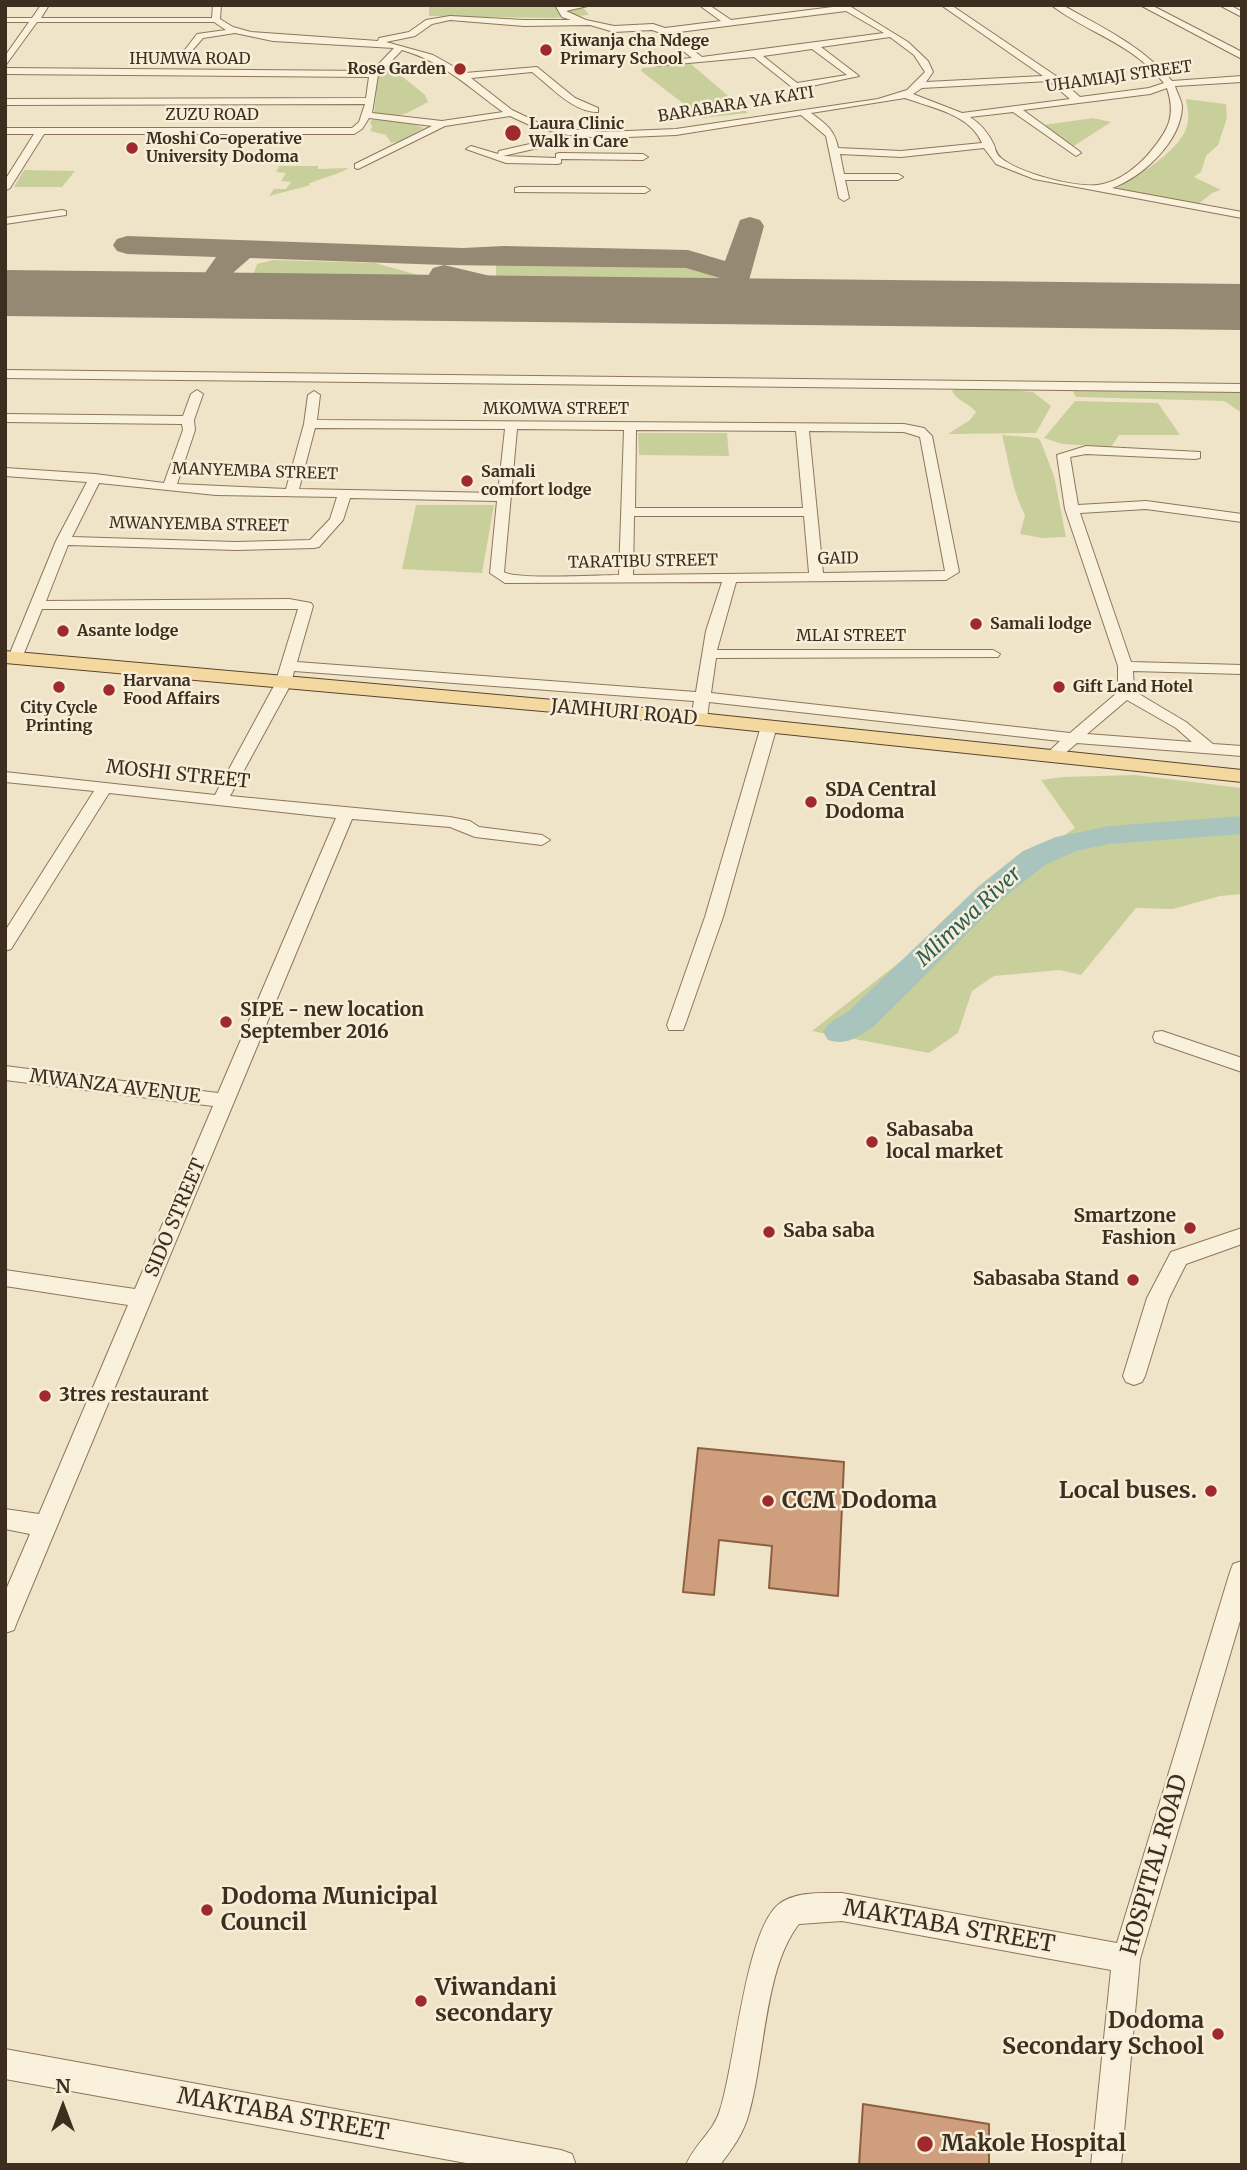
<!DOCTYPE html>
<style>
body{margin:0}
#map{position:relative;width:1247px;height:2170px;overflow:hidden;background:#f0e4c8;font-family:Merriweather,serif}
canvas{display:block}
.frame{position:absolute;inset:0;border:7px solid #3d2e20;pointer-events:none}
.north{position:absolute;left:28px;top:2072px;width:70px;height:70px;-webkit-text-stroke:5px #f7eed8;paint-order:stroke;rotate:0deg;font-size:19px;font-weight:700;line-height:28px;text-align:center;color:#3d2e20}
.north::after{content:'';display:block;margin:auto;width:24px;height:32px;background:#3d2e20;clip-path:polygon(50% 0,100% 100%,50% 72%,0 100%)}
</style>
<div id="map">
<canvas width="1247" height="2170"></canvas>
<div class="frame"></div>
<div class="north">N</div>
</div>
<script>
const ctx = document.querySelector('canvas').getContext('2d');
ctx.lineJoin = 'round';
function fillPath(path, color) { ctx.fillStyle = color; ctx.fill(path, 'evenodd'); }
function trace(path, color, width, dash) { ctx.strokeStyle = color; ctx.lineWidth = width; ctx.lineCap = dash ? 'butt' : 'round'; ctx.setLineDash(dash || []); ctx.stroke(path); }
function write(font, color, halo, rows, align = 'center') {
  ctx.font = font + ' Merriweather,serif'; ctx.lineWidth = 5; ctx.setLineDash([]); ctx.textBaseline = 'middle'; ctx.strokeStyle = halo; ctx.fillStyle = color; for (const [text, x, y, turn = 0] of rows) {
    ctx.save(); ctx.translate(x, y); ctx.rotate((+turn || 0) * Math.PI / 180); ctx.textAlign = isNaN(turn) ? turn : align; if (halo) ctx.strokeText(text, 0, 0); ctx.fillText(text, 0, 0); ctx.restore();
  }
}
fillPath(new Path2D(`
 M429 5H581L589 15 553 18 429 16Z
 M691 64 748 113 702 118 641 71 642 68Z
 M381 69H393L425 95 428 102C401 116 406 117 374 114L378 74Z
 M1186 99 1226 104 1227 118 1218 145 1206 156 1201 172 1194 177 1221 190 1212 193 1197 205 1151 198 1116 188C1138 175 1185 149 1188 121 1189 114 1187 106 1186 99Z
 M378 118 409 123 424 128 400 141 391 143 386 135 370 131 372 127 370 121Z
 M1093 118 1111 122 1074 146 1044 125Z
 M279 166H318V169L349 168C335 176 323 177 308 184L311 185 269 196 274 189H286L291 182 281 181 286 173 276 172Z
 M24 170 75 171 62 187H14Z
 M505 259 692 264 727 277 724 285 712 290 534 288 496 281V265L504 262Z
 M273 260 375 263 447 283 442 287 264 285 251 282 257 264Z
 M975 387 1033 392 1051 406 1036 433 948 434 970 420 976 412C969 403 957 401 952 391L956 388Z
 M1071 388 1242 390V413L1224 401 1076 397Z
 M1075 401 1158 403 1180 435H1119L1111 447 1062 444 1044 438Z
 M638 433H727L729 456 639 455Z
 M1002 435 1038 438 1041 442 1054 476 1066 537 1042 538 1020 534 1025 515C1012 491 1009 462 1002 435Z
 M416 505H494L482 573 402 569Z
 M1135 775 1242 788V894L1220 896 1173 909 1136 908 1081 975 1060 970 994 976 972 991 958 1033 929 1053 812 1031 910 954 964 903 1075 828 1041 780 1063 777Z`), '#c9cf9b');
fillPath(new Path2D(`
 M1242 816V834L1109 844 1076 851 1045 865 1001 900 873 1027C857 1037 847 1046 828 1040L823 1032 828 1024 849 1011 979 886 1023 851 1056 837 1109 826Z`), '#a9c4bc');
fillPath(new Path2D(`
 M750 217 760 220 764 226 743 302 739 308 728 311 717 308 713 302 720 278 686 268 444 265 562 293 566 299 562 305 551 308 433 280 429 274 433 268 444 265 250 258 234 272 228 284 241 289 245 295 241 301C227 305 206 302 197 289L202 277 216 257 127 254 117 251 113 245 117 239 127 236 463 248 504 246 688 250 725 261 740 220Z`), '#968974');
fillPath(new Path2D(`
 M5 270 1242 284V330L5 316Z`), '#968974');
const building = new Path2D(`
 M698 1448 844 1462 838 1596 769 1588 772 1546 719 1540 714 1595 683 1592Z
 M863 2104 989 2124V2165H859Z`);
fillPath(building, '#cf9f7d');
trace(building, '#8d5f41', 2);
const minor = new Path2D(`
 M41 5H49L41 18H212L213 5H221L220 19 233 27 251 32 378 41 379 38 409 32 426 20 450 16 524 20H571L562 17 555 5H592L566 11 586 20 614 26 653 24 665 28 721 21 699 5H709L731 20 848 5 908 42 928 61 933 72 926 82 1043 76 941 5H951L1056 76 1080 97 1149 88 1164 83C1129 41 1091 35 1051 5H1062C1102 27 1142 46 1172 81L1242 76V82L1175 86C1177 93 1182 101 1182 107 1181 141 1143 177 1112 188L1242 212V218L1034 179 996 164 984 148 901 157 840 154 844 174H898L903 177 898 180H845L849 198 844 201 839 198 826 136 801 115 676 135 603 138 568 135 534 127 510 116 445 126 358 169 355 168V164L432 126 369 118 362 129 354 134H44L10 188 5 191V180L34 134H5V128H352L359 122 365 104 5 105V99L366 98 369 77 5 74V68L372 71 394 48 273 41 235 33 203 38 182 62 178 59 197 34 226 30 214 22H37L5 66V56L29 22H5V18H32ZM846 11 884 33 702 57 671 33ZM450 20 524 26 590 25 614 32 652 30 661 33 692 58 659 61 655 64 656 66 754 57 807 99 812 96 802 88 859 76 821 47 890 37 914 55 925 72 907 90 878 99 676 129 603 132 568 129 537 122 512 110 471 78 532 72C550 86 574 113 598 112V108L575 98 537 67 465 73 433 55 386 42 415 36 432 24ZM812 49 847 75 797 83 763 56ZM402 50C444 62 468 87 503 112L442 121 372 113 378 75ZM1049 81 1070 99 962 113 913 94 922 88ZM1167 88C1176 116 1169 129 1151 151 1140 165 1121 180 1103 184 1080 190 1019 173 1001 158 995 153 996 150 994 145 989 134 981 124 970 117L1013 112 1076 156 1081 153 1079 151 1023 110 1150 94ZM905 98C932 108 970 114 982 143L901 151 838 148C835 130 825 123 811 113Z
 M1140 5H1151L1242 52V59Z
 M1219 5H1230L1242 12V17Z
 M561 137 564 138V142L503 156 556 158V154L559 153 643 154 648 157 643 160 561 159V163L558 164 506 163 466 149 471 146 498 154 499 151Z
 M519 187H645L650 190 645 193 515 192V188Z
 M62 210 66 211V215L5 224V218Z
 M5 370 1242 384V392L5 378Z
 M197 390 203 394 194 420 195 430 177 484 286 489 304 424 308 395 314 391 320 395 317 420 904 424 924 428 932 436 959 572 946 580 736 582 717 650H993L1000 654 998 657 716 658 711 693 1070 733 1118 692V666L1065 509 1057 455 1086 446 1200 452V458L1195 459 1086 454 1070 457 1078 505 1146 501 1242 514V522L1146 509 1080 513 1131 662 1242 665V674L1133 671 1134 691 1186 722 1213 744 1242 746V756L1077 743 1057 760 1051 762 1043 757 1060 741 709 702 707 719 699 724 691 719 694 701 294 671 291 684 230 796 450 817 470 821 479 827 542 835 550 840 542 845 475 837 450 827 352 819 17 1622 14 1630 5 1633V1592L30 1534 5 1529V1509L39 1514 128 1305 5 1286V1270L135 1289 213 1106 5 1080V1066L218 1093 336 818 109 793 11 949 5 951V931L94 791 5 782V772L215 795 275 684 298 609H42L22 658 20 661H10L8 658 56 541 87 482 5 476V468L95 474 164 483 183 430 182 424 5 422V414L183 416 191 394ZM315 428 505 429 498 493 299 489ZM517 429 624 430 619 575C599 575 516 580 504 572ZM636 430 796 431 803 508H635ZM809 431 904 432 920 437 945 571 823 573ZM99 483 216 495 337 497 330 519 310 540 236 542 72 537ZM350 498 497 501 490 573 505 583 722 582 706 631 696 692 297 662 313 606 311 603 289 599 46 601 68 545 236 550 314 548 319 547 343 520ZM634 516H804L809 573 633 575ZM1127 700 1176 728 1192 742 1087 734Z
 M769 721 777 726 723 917 685 1025 683 1030H669L667 1025 705 917 761 726Z
 M1162 1031 1242 1058V1072L1155 1042 1153 1037 1155 1032Z
 M1242 1228V1244L1186 1264 1169 1298 1145 1376 1142 1382 1134 1385 1126 1382 1123 1376 1147 1298 1171 1252Z
 M1242 1561V1614L1140 1959 1121 2165H1091L1111 1970 842 1921 799 1924C764 1968 765 2058 749 2113 744 2133 732 2149 720 2165H686C694 2145 714 2131 720 2110 735 2066 745 1931 779 1904 796 1891 822 1893 842 1893L1117 1943 1230 1572 1233 1564Z
 M5 2049 561 2150 572 2154 576 2165H477L5 2079Z`);
const major = new Path2D(`
 M5 651 699 713 1242 770V782L699 725 5 663Z`);
trace(minor, '#8d765c', 2);
trace(major, '#5b4430', 2);
fillPath(minor, '#faf1dc');
fillPath(major, '#f3d9a0');
for (const [x, y, r, color] of [
 [546,50,7,"#9e2a2b"],
 [460,69,7,"#9e2a2b"],
 [513,133,9,"#9e2a2b"],
 [132,148,7,"#9e2a2b"],
 [467,481,7,"#9e2a2b"],
 [976,624,7,"#9e2a2b"],
 [63,631,7,"#9e2a2b"],
 [59,687,7,"#9e2a2b"],
 [1059,687,7,"#9e2a2b"],
 [109,690,7,"#9e2a2b"],
 [811,802,7,"#9e2a2b"],
 [226,1022,7,"#9e2a2b"],
 [872,1142,7,"#9e2a2b"],
 [1190,1228,7,"#9e2a2b"],
 [769,1232,7,"#9e2a2b"],
 [1133,1280,7,"#9e2a2b"],
 [45,1396,7,"#9e2a2b"],
 [1211,1491,7,"#9e2a2b"],
 [768,1501,7,"#9e2a2b"],
 [207,1910,7,"#9e2a2b"],
 [421,2001,7,"#9e2a2b"],
 [1218,2034,7,"#9e2a2b"],
 [925,2144,9,"#9e2a2b"]
]) { const dot = new Path2D(); dot.arc(x, y, r, 0, 2 * Math.PI); ctx.fillStyle = color; ctx.fill(dot); trace(dot, '#f7eed8', 2.5); }
write('bold 16px', '#3d2e20', '#f7eed8', [
 ["Kiwanja cha Ndege",560,41],
 ["Primary School",560,59],
 ["Rose Garden",446,69,"right"],
 ["Laura Clinic",529,124],
 ["Walk in Care",529,142],
 ["Moshi Co-operative",146,139],
 ["University Dodoma",146,157],
 ["Samali",481,472],
 ["comfort lodge",481,490],
 ["Samali lodge",990,624],
 ["Asante lodge",77,631],
 ["Harvana",123,681],
 ["Food Affairs",123,699],
 ["Gift Land Hotel",1073,687],
 ["City Cycle",59,708,"center"],
 ["Printing",59,726,"center"]
], 'left');
write('16px', '#3d2e20', '#f7eed8', [
 ["IHUMWA ROAD",190,59],
 ["UHAMIAJI STREET",1119,77,-8],
 ["BARABARA YA KATI",736,105,-9],
 ["ZUZU ROAD",212,115],
 ["MKOMWA STREET",556,409],
 ["MANYEMBA STREET",255,472,2],
 ["MWANYEMBA STREET",199,525,1],
 ["GAID",838,559,-1],
 ["TARATIBU STREET",643,562,-1],
 ["MLAI STREET",851,636]
]);
write('19px', '#3d2e20', '#f7eed8', [
 ["JAMHURI ROAD",624,713,5],
 ["MOSHI STREET",178,775,6],
 ["MWANZA AVENUE",115,1087,7],
 ["SIDO STREET",176,1218,-67]
]);
write('bold 19px', '#3d2e20', '#f7eed8', [
 ["SDA Central",825,791],
 ["Dodoma",825,813],
 ["SIPE - new location",240,1011],
 ["September 2016",240,1033],
 ["Sabasaba",886,1131],
 ["local market",886,1153],
 ["Smartzone",1176,1217,"right"],
 ["Fashion",1176,1239,"right"],
 ["Saba saba",783,1232],
 ["Sabasaba Stand",1119,1280,"right"],
 ["3tres restaurant",59,1396]
], 'left');
write('italic 21px', '#2f5d5a', '#f7eed8', [
 ["Mlimwa River",969,917,-43]
]);
write('bold 23px', '#3d2e20', '#f7eed8', [
 ["Local buses.",1197,1491,"right"],
 ["CCM Dodoma",782,1501],
 ["Dodoma Municipal",221,1897],
 ["Council",221,1923],
 ["Viwandani",435,1988],
 ["secondary",435,2014],
 ["Dodoma",1204,2021,"right"],
 ["Secondary School",1204,2047,"right"],
 ["Makole Hospital",941,2144]
], 'left');
write('23px', '#3d2e20', '#f7eed8', [
 ["HOSPITAL ROAD",1155,1865,-74],
 ["MAKTABA STREET",949,1927,10],
 ["MAKTABA STREET",283,2115,10]
]);
</script>
